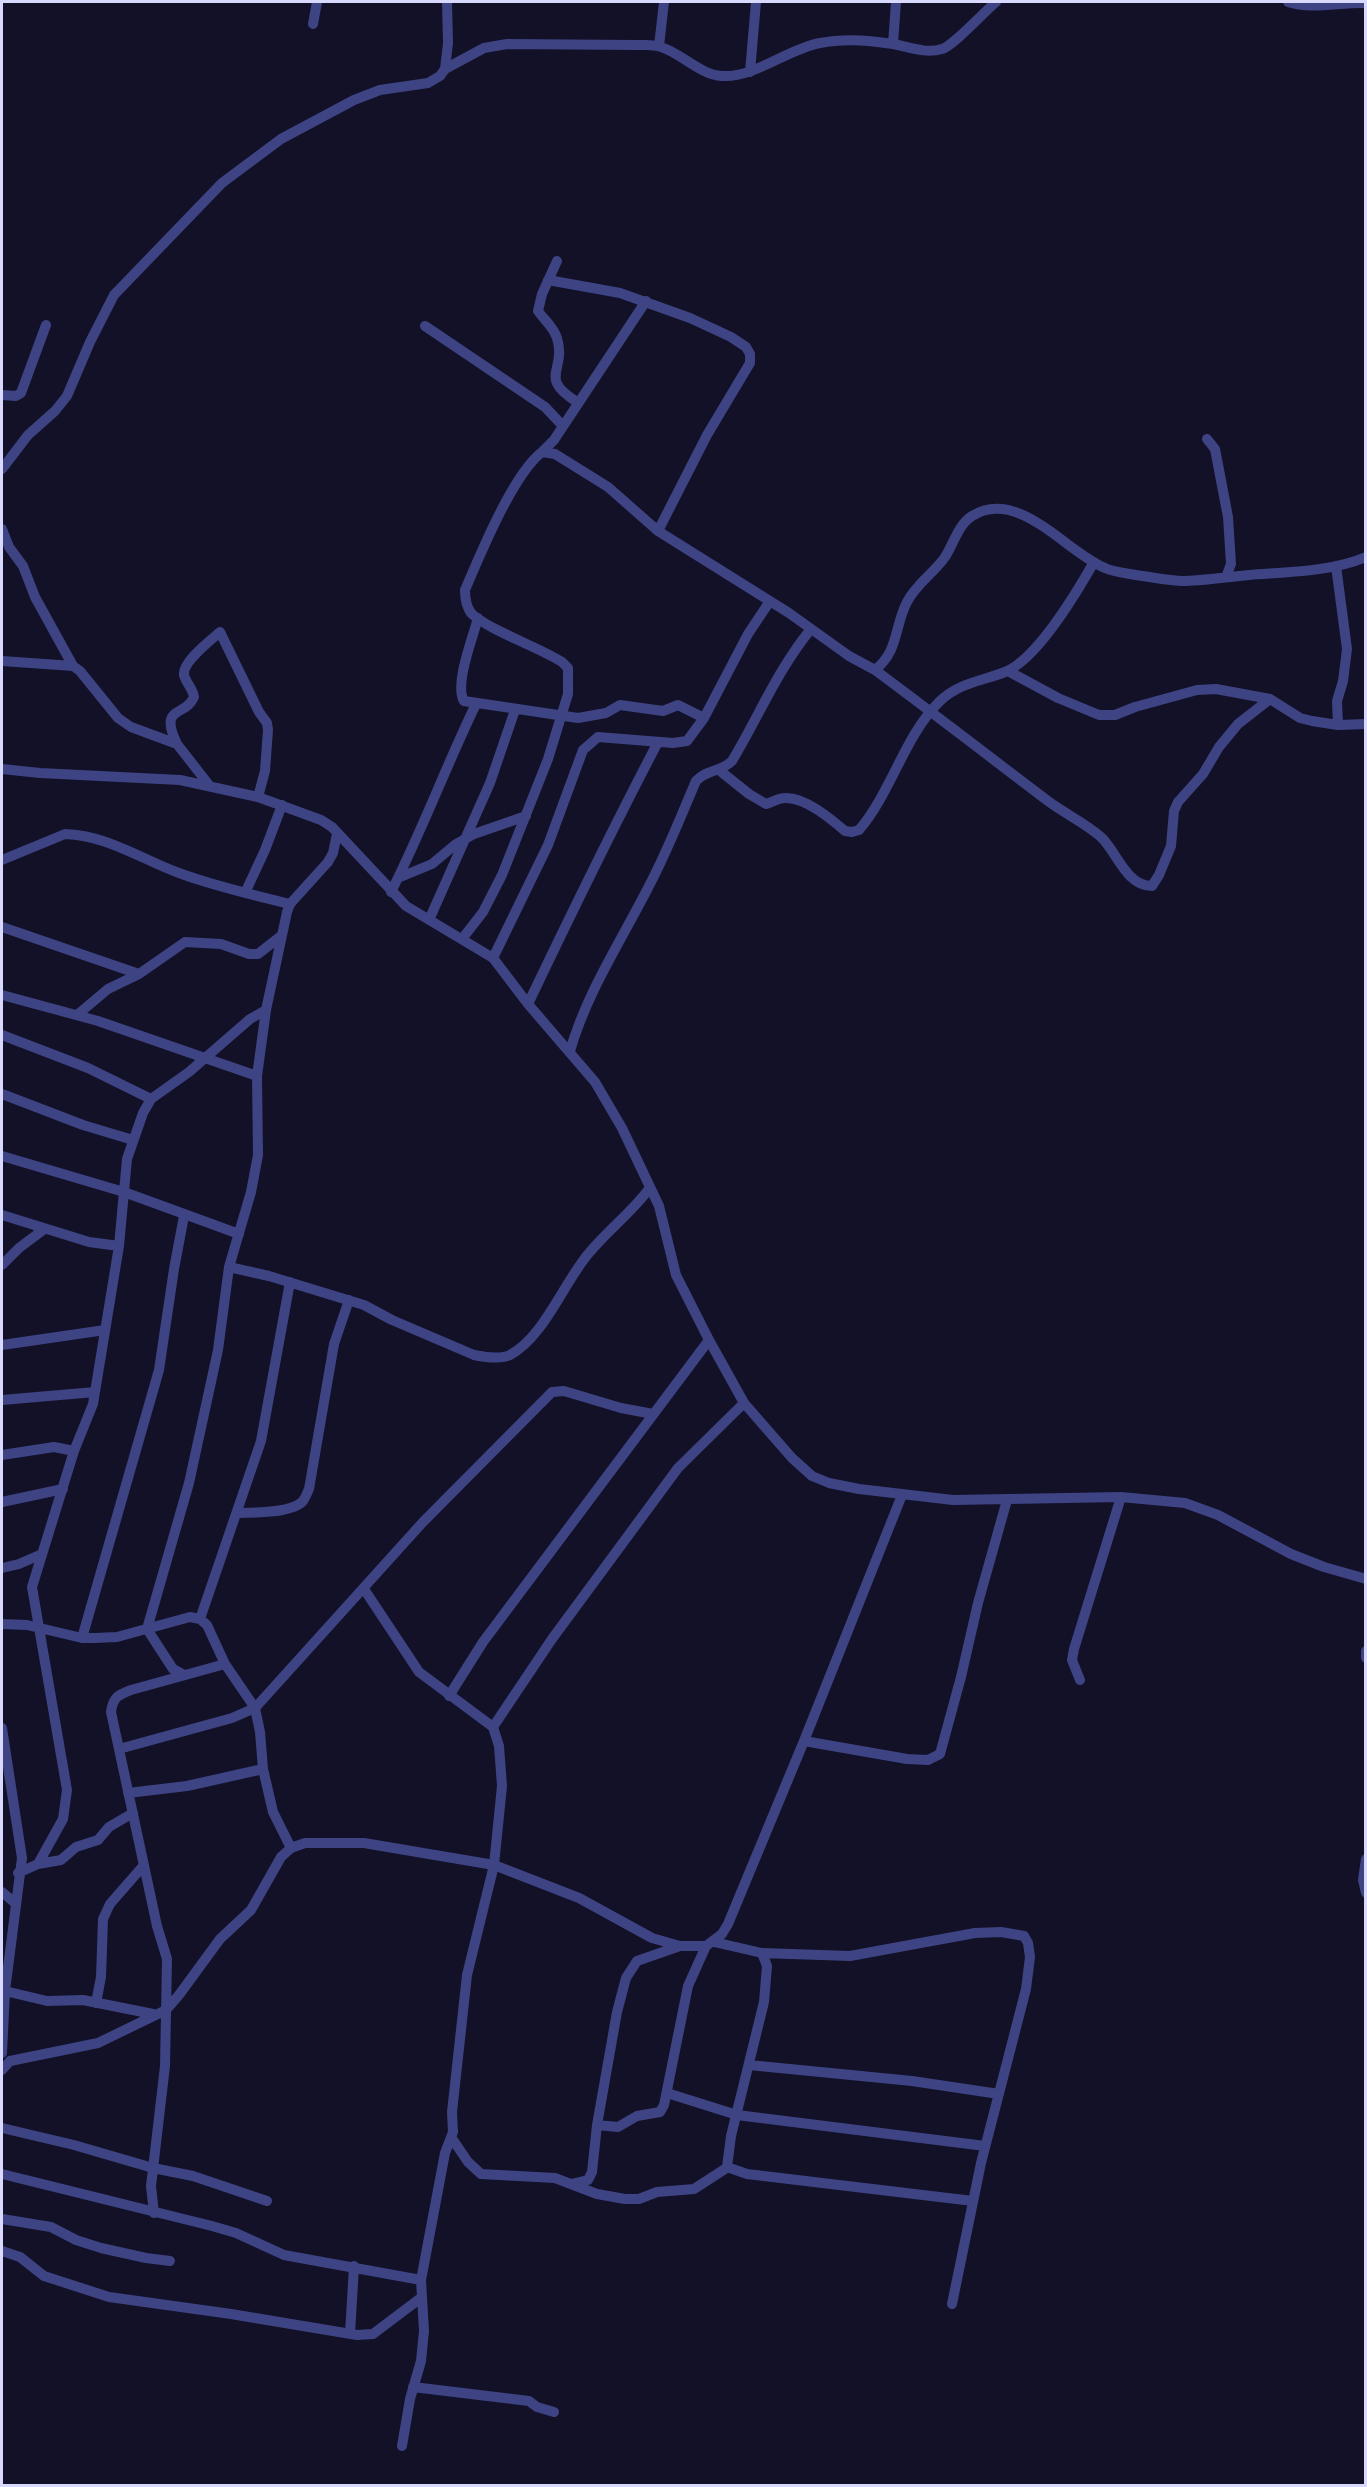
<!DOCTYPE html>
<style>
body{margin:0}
#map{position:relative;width:1367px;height:2487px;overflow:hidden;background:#121127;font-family:"IBM Plex Sans",sans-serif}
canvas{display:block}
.frame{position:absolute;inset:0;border:3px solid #d9d9fd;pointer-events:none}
</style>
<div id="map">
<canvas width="1367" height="2487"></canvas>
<div class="frame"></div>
</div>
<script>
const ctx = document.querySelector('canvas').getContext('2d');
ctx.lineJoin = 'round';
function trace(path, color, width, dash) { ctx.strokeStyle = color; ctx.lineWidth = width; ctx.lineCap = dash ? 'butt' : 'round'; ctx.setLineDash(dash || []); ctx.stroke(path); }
trace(new Path2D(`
 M1288 2C1312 10 1340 2 1366 3
 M313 24 317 2
 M893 44 896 2
 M659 46 664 2
 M445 69 484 48 507 44 638 45C645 45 654 44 661 47 681 53 700 75 722 76 755 78 787 49 820 43 844 38 869 40 893 44 909 47 925 54 942 49 953 46 984 12 996 2
 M750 72 756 2
 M557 261 542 294 538 311C545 321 553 326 557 338 567 371 537 377 577 402
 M548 280 620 293 690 318 731 337 746 347 750 354V363L707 435 658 531
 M425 326 545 407 562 425
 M2 395 16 396 21 393 46 325
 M1207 439 1215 449 1228 517 1231 564 1226 577
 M542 452 554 440 646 301
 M2 469 28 435 55 411 67 396 90 342 114 295 222 183 281 139 354 100 380 90 428 83 440 76 445 69 448 43 447 2
 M2 529 9 547 23 566 35 597 73 666
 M1336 566 1347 649 1343 681 1337 701 1338 725
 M478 618C473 637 454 685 464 701L578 718 606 713 620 705 663 711 678 705 704 718
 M2 661 73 666 80 671 118 718 131 727 177 744 209 785
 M875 670C933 713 990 757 1048 801 1064 813 1085 823 1101 837 1117 852 1126 886 1152 886L1159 875 1171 846 1174 811 1178 802 1203 774 1219 747 1238 724 1270 699
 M1008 671 1058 698 1099 715H1115L1135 707 1197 690 1216 689 1270 699 1300 718 1312 721 1338 725 1366 724
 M177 744C158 705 186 717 194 697 193 689 186 683 184 675 182 662 211 640 220 632L259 712 267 723 268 730 265 771 258 797
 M2 769 40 773 180 780 258 797 321 820 332 827 406 906 493 958 528 1004 595 1082 622 1128 659 1206 676 1275 709 1340 744 1403 792 1458 812 1476 829 1483 859 1489 953 1500 1121 1497 1185 1503 1218 1515 1291 1554 1324 1567 1366 1579
 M719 770 749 794 766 804C772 802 779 798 785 798 805 797 831 819 845 831L852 832 859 830C892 791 904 737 939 702 958 683 982 681 1005 672 1037 659 1077 592 1094 562
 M2 860 65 834C106 835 141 859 179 873 214 886 253 895 290 904
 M398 878 432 864 456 844 474 834 526 816
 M391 892C422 831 446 766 476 704
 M245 893 265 850 282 805
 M429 920 490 783 515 710
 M2 927 139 974
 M462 939 483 912 502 875 548 759 568 694V668L562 662C539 647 488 630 471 613 466 606 465 598 465 590 480 555 513 474 542 452L555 454 608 487 658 531 789 613 849 656 875 670C899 651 894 627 907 602 916 584 934 573 945 557 954 543 958 525 972 516 1018 487 1066 552 1105 568 1114 572 1125 573 1136 575 1151 577 1166 580 1181 581 1203 581 1226 577 1249 575 1287 572 1330 572 1366 557
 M493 958 548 845 583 750 598 737 673 743 687 741 704 718 748 634 770 601
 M2 995 98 1021 257 1076
 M528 1004C570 916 613 828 658 742
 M77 1015 108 989 139 974 185 942 221 944 249 954H258L281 936
 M2 1035 88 1068 151 1099
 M570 1051C587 992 621 941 649 886 667 852 681 816 696 781 707 769 721 772 732 761 759 716 778 669 811 629
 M2 1094 83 1125 133 1140
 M2 1156 124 1192 239 1234
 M2 1215 89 1242 119 1246
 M2 1265 19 1248 43 1230
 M229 1267 269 1276 364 1305 392 1320 474 1355C484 1357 500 1360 510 1355 544 1337 564 1282 589 1253 608 1230 631 1213 649 1189
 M2 1345 105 1330
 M2 1400 95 1392
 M2 1455 54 1447 74 1451
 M2 1502 63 1489
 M238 1513C253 1513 290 1513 302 1502 305 1499 307 1493 309 1489L334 1344 349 1300
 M2 1568 19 1564 42 1554
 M364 1589 419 1672 493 1727 499 1746 502 1786 494 1865 467 1975 452 2112 453 2132 445 2153 421 2280 424 2331 421 2361 410 2399 402 2446
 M200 1619 261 1441 290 1282
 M2 1624 27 1625 82 1638H95L117 1637 190 1617 200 1619 207 1625 225 1664 255 1708 260 1732 263 1769 273 1812 291 1848
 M82 1638 159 1370 174 1269 184 1216
 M1366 1651V1658
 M184 1675 173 1669 147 1629 189 1483 218 1350 229 1267 251 1192 258 1155 257 1076 266 1010 287 912 290 904 328 862 333 853 337 834
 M1080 1680 1072 1660 1074 1649 1121 1497
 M449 1696 483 1642 709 1340
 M493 1727 552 1639 678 1468 744 1403
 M2 1728 22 1858 5 1991 2 2053
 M804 1741 907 1759 928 1760 940 1754 961 1677 978 1603 1007 1500
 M119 1749 232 1718 255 1708 423 1522 552 1392 564 1391 621 1408 653 1414
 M128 1793 187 1786 263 1769
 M1366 1859 1363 1880 1366 1893
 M38 1864 63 1819 67 1790 32 1587 74 1451 93 1404 119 1246 127 1159 143 1113 151 1099 189 1072 250 1019 266 1010
 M18 1873 38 1864 61 1860 76 1847 98 1840 109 1827 133 1813
 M2 1892 15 1903
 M714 1942 762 1953 850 1956 975 1933 1001 1932 1024 1936 1028 1943 1030 1957 1026 1989 981 2163 952 2304
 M762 1953 767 1966 764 2002 731 2136 727 2167 747 2174 973 2201
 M5 1991 47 2001 83 2000 153 2014
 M96 2003 101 1977 103 1919 110 1904 144 1865
 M749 2065 912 2081 999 2094
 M2 2070 10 2061 98 2043 166 2010 179 1995 220 1939 251 1910 281 1857 291 1848 305 1843H364L494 1865 579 1898 652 1938 680 1946H706L722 1934 728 1924 804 1741 902 1495
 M667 2093 737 2115 985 2146
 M597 2125 618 2127 637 2116 660 2112 664 2105 688 1986 706 1946
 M2 2128 74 2145 153 2168 193 2176 267 2201
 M451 2137 468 2162 481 2174 555 2178 597 2194 625 2199H639L657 2192 694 2189 728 2167
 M2 2174 212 2226 236 2233 284 2255 421 2280
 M571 2184 588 2180 592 2172 597 2125 617 2012 626 1978 637 1961 680 1946
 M154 2213 151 2186 165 2066 167 1959 157 1926 111 1712C113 1697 118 1695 131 1690L225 1664
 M2 2219 51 2227 76 2240 101 2248 146 2258 170 2261
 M2 2251 20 2257 44 2276 109 2297 231 2314 357 2335 373 2334 422 2297
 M350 2334 354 2266
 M413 2387 529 2401 537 2407 554 2412`), '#3e4384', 10);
</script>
